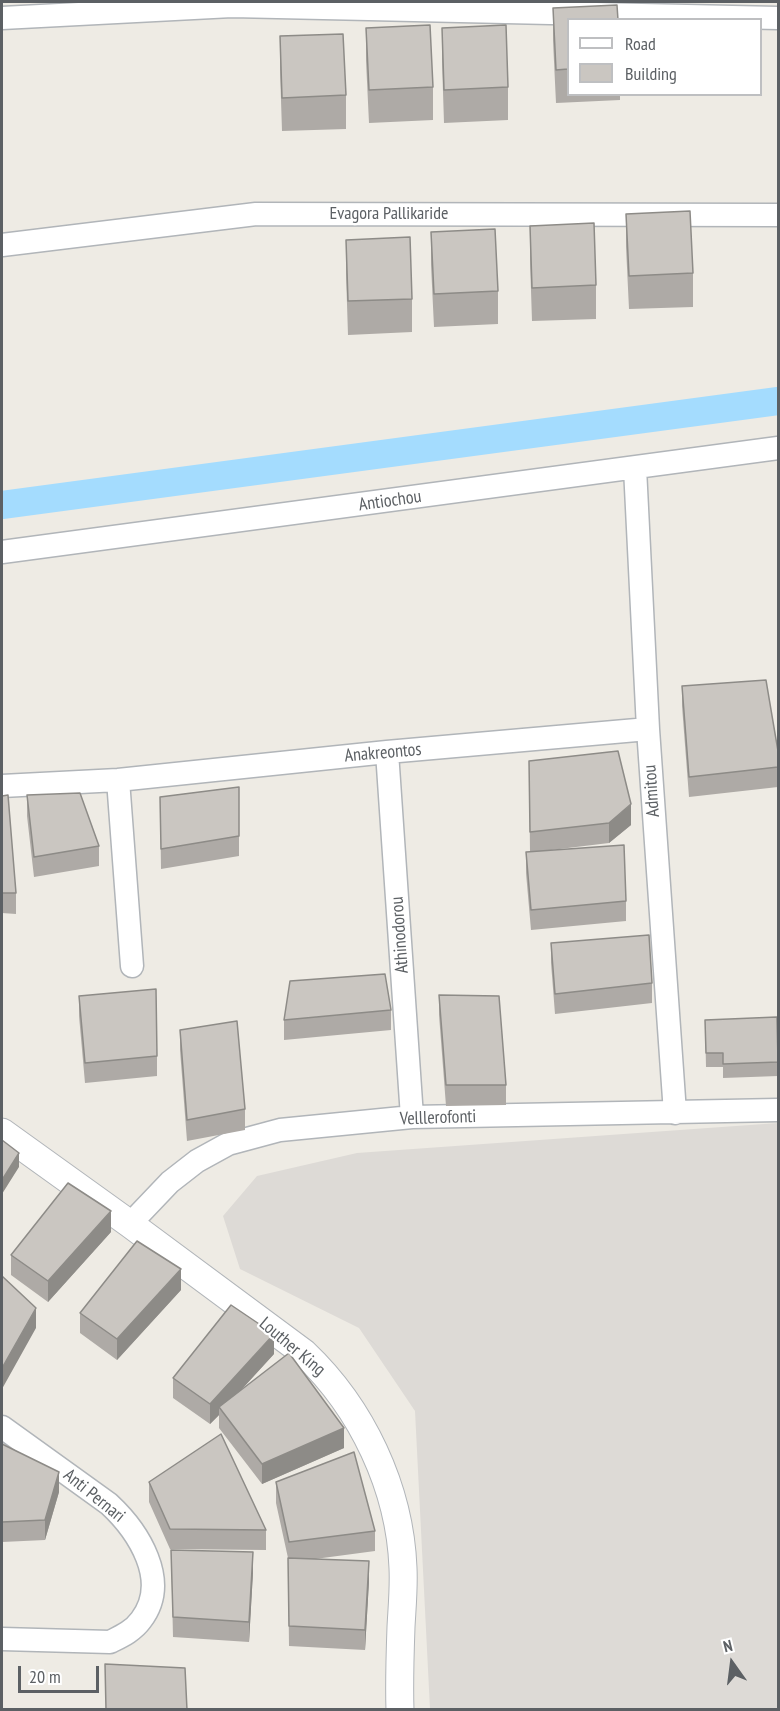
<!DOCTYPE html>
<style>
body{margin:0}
#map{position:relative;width:780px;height:1711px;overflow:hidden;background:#eeebe4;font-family:"PT Sans Narrow",sans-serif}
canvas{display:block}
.frame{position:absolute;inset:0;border:3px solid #5c6064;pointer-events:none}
.legend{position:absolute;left:567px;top:18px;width:195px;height:78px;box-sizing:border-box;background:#fff;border:2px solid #bebfc1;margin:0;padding:8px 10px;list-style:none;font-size:18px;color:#5c6064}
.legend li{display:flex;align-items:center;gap:12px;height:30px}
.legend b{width:30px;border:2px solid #bebfc1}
.north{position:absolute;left:702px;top:1633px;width:60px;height:60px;-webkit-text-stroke:4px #fff;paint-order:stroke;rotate:346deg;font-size:16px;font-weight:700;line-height:24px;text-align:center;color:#5c6064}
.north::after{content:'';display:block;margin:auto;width:21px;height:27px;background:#5c6064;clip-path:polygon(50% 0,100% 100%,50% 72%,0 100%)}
.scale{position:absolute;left:18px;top:1666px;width:81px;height:27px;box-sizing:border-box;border:3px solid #5c6064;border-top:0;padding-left:8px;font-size:18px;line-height:21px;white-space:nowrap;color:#5c6064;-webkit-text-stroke:4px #fff;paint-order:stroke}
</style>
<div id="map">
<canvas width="780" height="1711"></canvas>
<div class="frame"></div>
<ul class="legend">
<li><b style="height:8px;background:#fff"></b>Road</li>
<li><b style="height:16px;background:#cac6c1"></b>Building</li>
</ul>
<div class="north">N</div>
<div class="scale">20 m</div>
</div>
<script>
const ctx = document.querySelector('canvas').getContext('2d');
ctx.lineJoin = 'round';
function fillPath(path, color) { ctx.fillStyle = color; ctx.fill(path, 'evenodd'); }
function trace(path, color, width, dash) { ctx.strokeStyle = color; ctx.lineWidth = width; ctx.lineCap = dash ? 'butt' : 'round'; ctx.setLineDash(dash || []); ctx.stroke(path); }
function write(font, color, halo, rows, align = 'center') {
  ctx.font = font + ' "PT Sans Narrow",sans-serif'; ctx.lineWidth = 4.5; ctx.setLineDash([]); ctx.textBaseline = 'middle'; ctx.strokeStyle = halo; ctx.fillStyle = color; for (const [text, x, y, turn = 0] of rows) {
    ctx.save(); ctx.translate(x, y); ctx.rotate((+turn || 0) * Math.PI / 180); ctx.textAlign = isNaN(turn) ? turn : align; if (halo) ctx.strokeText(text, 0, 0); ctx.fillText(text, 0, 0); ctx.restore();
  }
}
fillPath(new Path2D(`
 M778 1123V1709H430L415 1411 359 1328 240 1269 223 1216 257 1176 357 1153Z`), '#dddad6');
trace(new Path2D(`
 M2 505 778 401`), '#a4dcfe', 28);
const minor = new Path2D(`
 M2 18 232 6 778 18
 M2 245 256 214 778 215
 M635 468 648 729 675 1113
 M2 552 778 448
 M387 752 412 1117
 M118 780 132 966
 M2 786 118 780 387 752 648 729
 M130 1224 170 1182 197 1161 228 1144 280 1130 412 1117 778 1110
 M2 1427 109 1504C138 1531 171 1581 141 1620 133 1631 122 1636 110 1642L2 1639`);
const tertiary = new Path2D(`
 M2 1132 130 1224 304 1353C362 1408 400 1488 403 1568 404 1587 402 1608 401 1627 400 1655 399 1682 400 1710`);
trace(minor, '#b1b5b9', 25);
trace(tertiary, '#b1b5b9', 29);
trace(minor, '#fff', 22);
trace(tertiary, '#fff', 27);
fillPath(new Path2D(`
 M553 8 568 20V94H620V100L556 103 553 41Z
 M366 28 433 87V120L369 123 366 61Z
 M442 28 508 87V120L444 123 442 61Z
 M280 36 346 95V129L282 131 280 69Z
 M626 214 693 273V307L629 309 626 247Z
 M530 226 596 285V319L532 321 530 260Z
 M431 232 498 291V324L434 327 431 265Z
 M346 240 412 299V332L348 335 346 273Z
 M682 686 778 751V787L689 797 682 706Z
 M529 761 631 825 609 843 543 851 626 901V921L531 930 526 873V852H530Z
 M239 787V856L161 869 160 797Z
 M27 795 99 846V866L34 877 27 816Z
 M2 796 16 893V914L2 913Z
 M551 943 652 983V1003L555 1014 551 963Z
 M439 995 506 1085V1105L446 1106 439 1015Z
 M79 996 157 1056V1076L85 1083 79 1016Z
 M391 1010V1030L284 1040V1020Z
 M705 1020 778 1062V1076L723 1078V1067H706Z
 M180 1030 245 1109V1130L187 1141 180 1050Z
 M111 1232 48 1302 11 1275V1255Z
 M181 1290 117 1360 80 1333V1313Z
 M274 1354 240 1391 344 1448 262 1484 219 1428V1415L210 1424 173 1398V1378Z
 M2 1444 59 1492 45 1540 2 1542Z
 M149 1482 266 1530V1550L170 1549 149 1502Z
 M276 1482 375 1531V1551L315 1559 369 1581 365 1650 289 1646 288 1558 276 1503Z
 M171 1550 253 1572 249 1642 173 1637Z`), '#aeaaa6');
fillPath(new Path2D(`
 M631 804V825L609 843V823Z
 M19 1153V1167L2 1194V1180Z
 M111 1211V1232L48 1302V1281Z
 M181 1269V1290L117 1360V1339Z
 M36 1308V1328L2 1389V1368Z
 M274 1334V1354L222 1411 219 1407V1415L210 1424V1404Z
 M344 1428V1448L262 1484V1464Z
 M59 1472V1492L45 1540V1520Z
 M253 1552V1572L249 1642V1622Z
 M369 1561V1581L365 1650V1630Z`), '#8d8b87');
const building = new Path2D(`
 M617 5 618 20H568V69L556 70 553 8Z
 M430 25 433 87 369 90 366 28Z
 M506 25 508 87 444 90 442 28Z
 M343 34 346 95 282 98 280 36Z
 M690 211 693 273 629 276 626 214Z
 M594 223 596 285 532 288 530 226Z
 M495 229 498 291 434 294 431 232Z
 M410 237 412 299 348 301 346 240Z
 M766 680 778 751V767L689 777 682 686Z
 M618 751 631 804 609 823 530 832 529 761Z
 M239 787V836L161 849 160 797Z
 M80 793 99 846 34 857 27 795Z
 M8 795 16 893H2V796Z
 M624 845 626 901 531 910 526 852Z
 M649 935 652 983 555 994 551 943Z
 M385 974 391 1010 284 1020 290 981Z
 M156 989 157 1056 85 1063 79 996Z
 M439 995 499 996 506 1085H446Z
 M777 1017 778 1062 723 1064V1053H706L705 1020Z
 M237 1021 245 1109 187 1120 180 1030Z
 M2 1140 19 1153 2 1180Z
 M68 1183 111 1211 48 1281 11 1255Z
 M137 1241 181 1269 117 1339 80 1313Z
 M2 1276 36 1308 2 1368Z
 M231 1305 274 1334 210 1404 173 1378Z
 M289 1353 344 1428 262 1464 219 1407Z
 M221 1434 266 1530 170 1529 149 1482Z
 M2 1444 59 1472 45 1520 2 1522Z
 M354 1452 375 1531 289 1542 276 1482Z
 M171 1550 253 1552 249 1622 173 1617Z
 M288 1558 369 1561 365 1630 289 1626Z
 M105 1664 185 1668 187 1710H106Z`);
fillPath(building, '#cac6c1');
trace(building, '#8d8b87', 1.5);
write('18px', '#5c6064', '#fff', [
 ["Evagora Pallikaride",389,214],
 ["Antiochou",390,501,-8],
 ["Anakreontos",383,753,-5],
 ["Admitou",652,791,-94],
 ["Athinodorou",400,935,-94],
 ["Velllerofonti",438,1118,-2],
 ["Louther King",292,1347,40],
 ["Anti Pernari",94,1496,39]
]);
</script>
